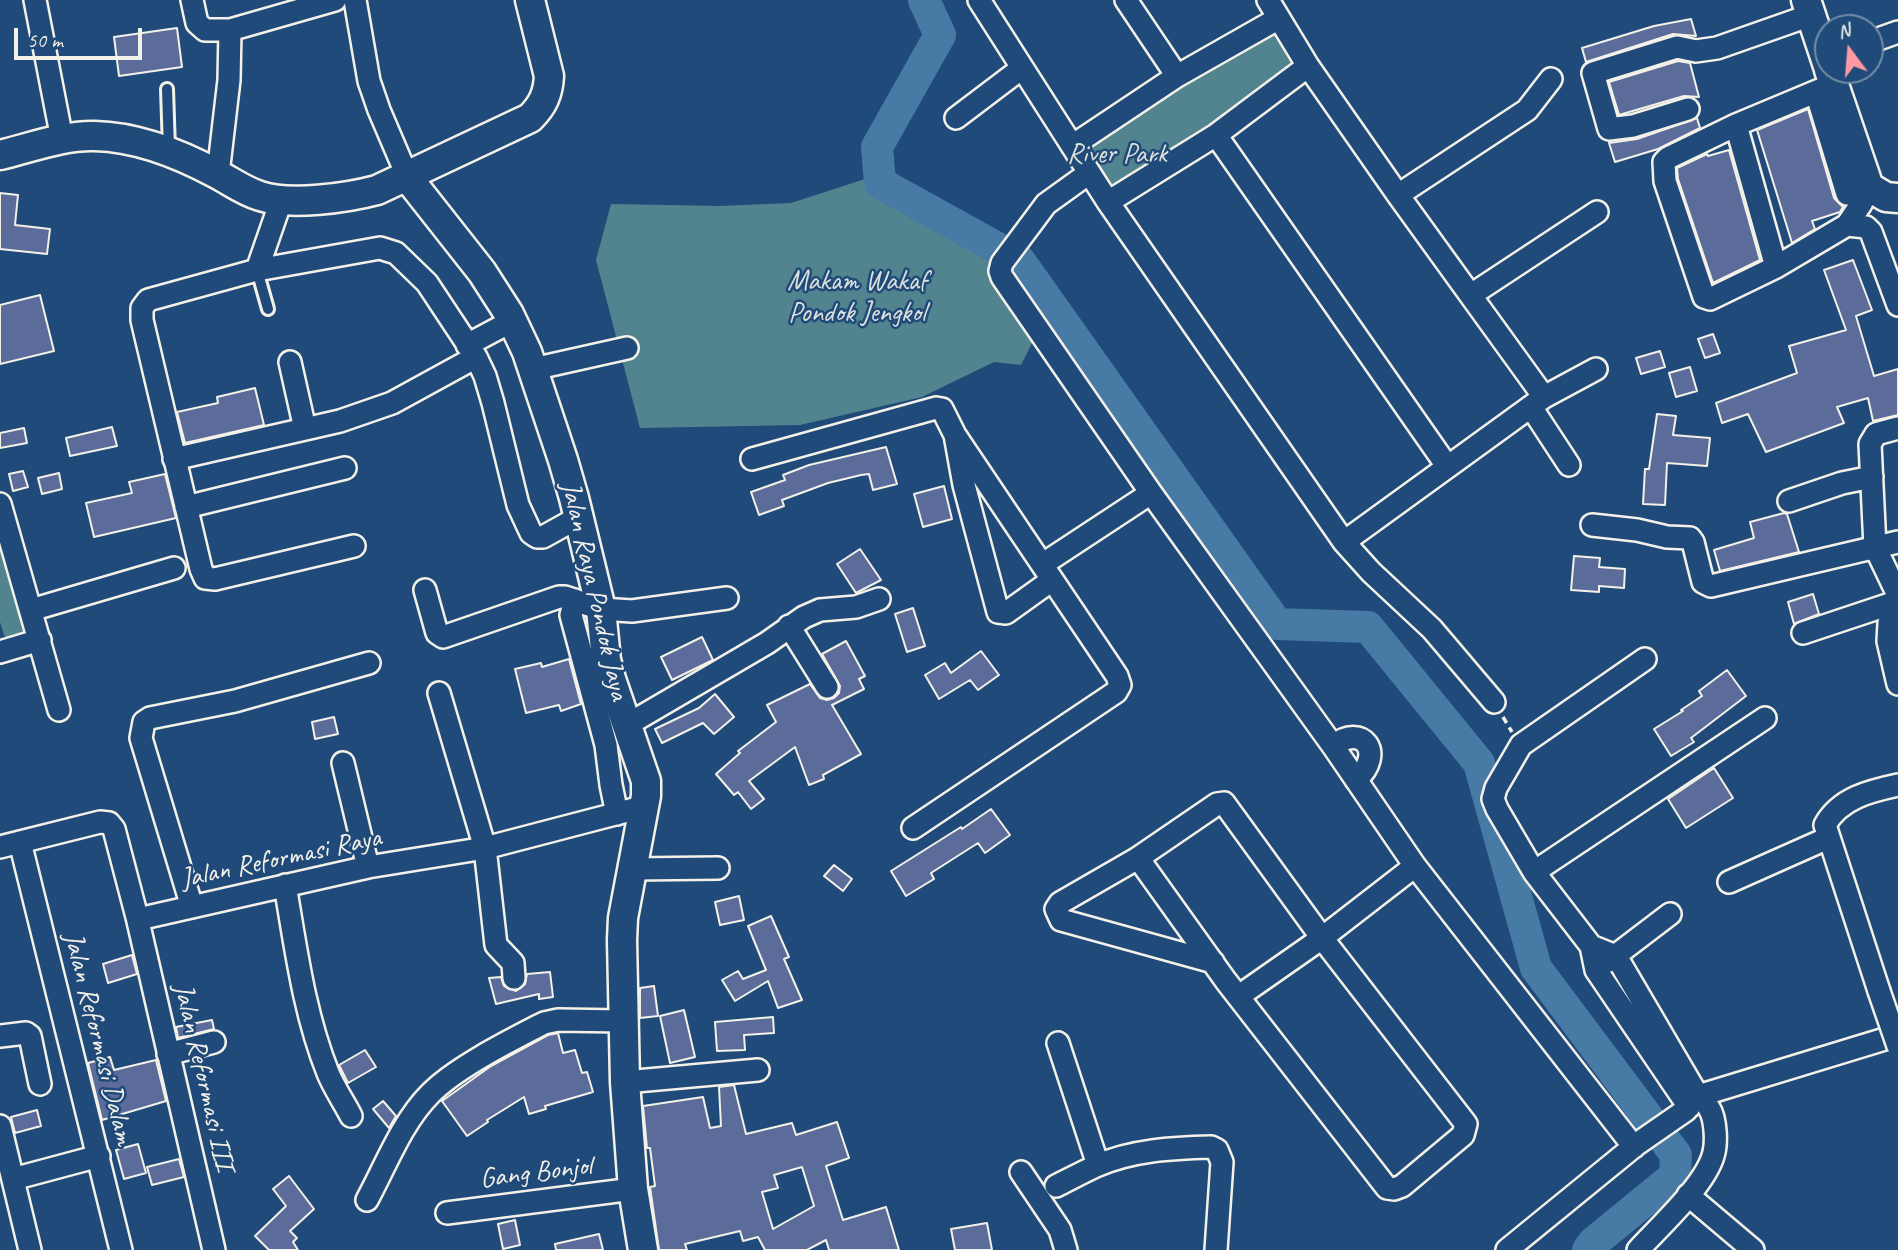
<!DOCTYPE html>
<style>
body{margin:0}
#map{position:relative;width:1898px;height:1250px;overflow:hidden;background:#1f4a7a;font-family:Caveat,sans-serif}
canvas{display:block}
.north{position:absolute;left:1814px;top:14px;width:70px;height:70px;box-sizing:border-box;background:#1f4a7a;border:2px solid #748da6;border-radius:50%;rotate:344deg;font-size:19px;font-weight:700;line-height:28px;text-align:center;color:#f4f1e8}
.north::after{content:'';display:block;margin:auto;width:24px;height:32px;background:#ff9aa2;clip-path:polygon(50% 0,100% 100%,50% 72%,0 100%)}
.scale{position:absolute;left:14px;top:28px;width:128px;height:32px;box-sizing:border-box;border:4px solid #f4f1e8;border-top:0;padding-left:9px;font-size:21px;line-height:24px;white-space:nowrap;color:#f4f1e8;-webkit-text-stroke:5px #1f4a7a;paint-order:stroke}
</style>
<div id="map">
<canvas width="1898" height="1250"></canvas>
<div class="north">N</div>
<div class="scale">50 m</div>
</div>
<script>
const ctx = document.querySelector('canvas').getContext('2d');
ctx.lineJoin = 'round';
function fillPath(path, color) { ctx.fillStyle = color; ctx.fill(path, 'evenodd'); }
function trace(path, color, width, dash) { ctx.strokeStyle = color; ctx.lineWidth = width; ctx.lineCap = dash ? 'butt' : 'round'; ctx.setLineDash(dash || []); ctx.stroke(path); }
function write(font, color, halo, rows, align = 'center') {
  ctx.font = font + ' Caveat,sans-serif'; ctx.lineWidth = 5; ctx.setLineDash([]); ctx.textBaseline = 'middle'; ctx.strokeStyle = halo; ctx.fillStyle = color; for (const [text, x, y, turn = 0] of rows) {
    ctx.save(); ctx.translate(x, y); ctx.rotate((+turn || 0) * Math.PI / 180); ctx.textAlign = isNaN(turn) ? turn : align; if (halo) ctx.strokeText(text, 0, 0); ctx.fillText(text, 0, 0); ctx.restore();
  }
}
fillPath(new Path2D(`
 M1279 18 1301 55 1108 202 1072 146Z
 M868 178 1001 239 991 284 1033 341 1021 365 994 362 922 397 800 425 640 428 596 260 611 204 720 206 791 203Z
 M0 515 31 635 9 640 4 635 0 622Z`), '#52848f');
trace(new Path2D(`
 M924 0 940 35 877 147 880 183 1019 260 1277 624 1368 627 1479 763 1536 968 1676 1155 1675 1176 1593 1243 1588 1250`), '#477aa4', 32);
const building = new Path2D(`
 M1691 19 1696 36 1673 34 1586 62 1582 48 1654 26Z
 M177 28 182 67 119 76 114 37Z
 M1678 61 1690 63 1699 97 1684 96 1619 115 1609 82Z
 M1808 109 1834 198 1843 207 1840 212 1812 221 1815 229 1792 243 1757 130Z
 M1697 118 1700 128 1658 149 1615 162 1609 143 1637 139Z
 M1729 150 1760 260 1713 283 1678 179 1677 168 1707 154 1708 156Z
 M0 193 18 195 15 225 50 229 47 254 0 249Z
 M1853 260 1872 310 1856 316 1874 376 1898 369V415L1873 421 1868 398 1837 407 1844 423 1766 452 1748 414 1722 423 1716 403 1797 373 1789 346 1846 330 1824 270Z
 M40 295 54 351 0 364V305Z
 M1713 334 1720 353 1705 358 1698 339Z
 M1660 351 1665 367 1641 374 1636 358Z
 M1690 367 1697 391 1676 397 1669 373Z
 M255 388 264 425 185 443 177 412 218 403 217 397Z
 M1657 414 1676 416 1673 435 1710 438 1707 466 1667 463 1665 505 1643 504 1645 469H1649Z
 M112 427 117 446 70 456 66 438Z
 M24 428 27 443 0 448V433Z
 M886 447 897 484 873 490 869 474 861 475 828 483 782 500 784 506 759 515 751 492 785 480 783 475 809 465Z
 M23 471 28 487 13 491 9 474Z
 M59 473 62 489 42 494 38 478Z
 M165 474 176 518 94 537 86 503 132 493 129 482Z
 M944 486 952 519 923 527 914 494Z
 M1784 513 1787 514 1799 552 1720 571 1714 550 1754 538 1750 522Z
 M860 549 881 580 856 593 837 564Z
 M1574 556 1600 558 1599 567 1625 569 1624 588 1599 586V592L1571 590Z
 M1813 594 1819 614 1794 624 1788 602Z
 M913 608 925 646 907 652 895 614Z
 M702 637 713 660 672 680 661 657Z
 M846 641 865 676 859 679 864 689 832 705 861 754 823 775 824 779 809 785 795 747 749 781 764 799 751 809 738 792 734 795 716 774 740 753 738 751 776 722 767 705 810 684 820 698 827 700 834 698 839 693 840 686 822 654Z
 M981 651 999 675 978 690 970 680 939 699 925 675 945 663 951 673Z
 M569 659 581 704 561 711 559 705 526 713 515 669 541 663 542 667Z
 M1727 670 1746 696 1691 738 1694 742 1671 756 1654 729 1683 711 1681 710 1702 696 1699 691Z
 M715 694 734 717 714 734 703 723 662 743 655 729 699 708Z
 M334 717 338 734 315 739 312 722Z
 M1714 768 1733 798 1686 828 1668 799Z
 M991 809 1010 835 985 853 978 843 931 873 934 879 906 896 891 871 961 827 962 829Z
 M834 865 852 879 843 891 824 876Z
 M739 896 744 920 720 925 715 902Z
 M771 916 789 957 784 959 802 1000 778 1008 768 981 735 1001 722 980 738 971 743 979 766 970 748 926Z
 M132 955 137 974 108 983 103 964Z
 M550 972 553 997 539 999V994L496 1004 489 978 501 977 504 986 516 991 525 984 527 974Z
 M654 986 658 1016 640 1018V988Z
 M684 1010 695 1057 670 1063 660 1016Z
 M773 1017 774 1033 744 1035 745 1050 717 1051 715 1022Z
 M212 1020 214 1029 178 1038 176 1027Z
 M558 1033 563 1053 575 1050 582 1073 587 1072 593 1092 545 1106 546 1109 529 1114 524 1097 487 1120 488 1122 467 1136 442 1101 491 1066 548 1035Z
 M365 1050 376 1067 348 1083 339 1065Z
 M110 1057 114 1070 156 1060 166 1101 102 1120 88 1063Z
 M734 1085 746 1134 792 1123 796 1135 837 1122 849 1158 826 1166 843 1220 886 1207 899 1250H829L826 1240 807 1250H765L758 1237 743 1241 740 1231 685 1244 687 1250H659L650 1187 655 1186 650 1148H647L643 1106 703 1097 710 1128 721 1126 719 1087ZM802 1167 814 1206 773 1229 762 1192 778 1188 774 1175Z
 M383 1101 396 1116 389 1128 373 1109Z
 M37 1110 41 1126 15 1133 11 1117Z
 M138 1144 146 1173 124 1179 116 1150Z
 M179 1159 184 1177 152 1185 147 1167Z
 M289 1176 314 1209 290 1231 297 1238 293 1242 298 1250H269L255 1236 286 1206 273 1189Z
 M515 1220 520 1245 503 1249 498 1224Z
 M987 1223 992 1250H955L951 1229Z
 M599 1234 603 1250H556L555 1244Z`);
fillPath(building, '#5b6c9b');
trace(building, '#f4f1e8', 2);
const lane = new Path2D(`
 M167 89 169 149
 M257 270 268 309`);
const street = new Path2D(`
 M35 0 62 139
 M192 0 197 23 205 30H230L335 0
 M355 0 369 81 379 110 408 178
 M979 0 1108 202 1344 542 1371 572 1432 629 1494 702
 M1126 0 1177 76
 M1870 42 1898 32
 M1308 66 1398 195 1544 397
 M1834 84 1736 125 1668 158 1664 162 1665 181 1704 297 1710 299 1776 267 1847 225 1861 204 1869 187
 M1816 92 1847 194
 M1688 109 1633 126 1609 129 1593 73 1677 47 1696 51 1717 48 1811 15
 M956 118 1022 68
 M1736 125 1776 267
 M1216 135 1447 466
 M1072 146 1177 76 1279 18
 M1089 173 1046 204 1002 263 1000 271 1002 277 1151 493 1333 746 1415 866 1634 1147
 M218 174 229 80 230 30
 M1398 195 1527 110 1551 79
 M281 201 257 270 148 300 142 308V320L201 569 205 578 215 579 354 546
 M1108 202 1216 135 1308 66 1268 0
 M1847 225 1866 227 1871 232 1898 305
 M257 270 380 248 396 253 427 283 476 357 485 376 493 403 518 505 531 533 537 537H543L579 517
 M1471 295 1597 212
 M467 345 512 321
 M290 362 305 429
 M533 369 627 348
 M1531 407 1569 465
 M1898 428 1876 434 1870 444 1875 547 1897 593 1896 602 1889 623 1888 641 1898 684
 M174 459 340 421 392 403 476 357
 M752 459 936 408 942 409 955 435 964 485 998 612 1006 613 1052 580
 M1789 501 1842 483 1872 477
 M0 504 59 710
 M186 507 345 468
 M1592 525 1637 530 1667 537 1690 538 1693 542 1703 582 1711 586 1898 542
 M1344 542 1544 397 1596 369
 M1043 564 1151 493
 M425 590 437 633 443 637 559 597H565L601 609 632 611 727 598
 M575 600 571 615 606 745 611 785 617 814
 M31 610 174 568
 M789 626 827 687
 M1803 633 1896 602
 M0 652 40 640
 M1645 659 1521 745 1496 788 1493 799 1497 809 1534 872 1591 946 1596 970 1689 1107
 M439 693 485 848 496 945 513 963 514 978
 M627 725 767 643 804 617 820 610 856 607 879 599
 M1333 746C1362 722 1386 753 1356 780
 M343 763 368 867
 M913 828 1116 692 1120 685 1117 676 955 435
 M20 842 121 1250
 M0 847 100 822 109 823 114 829 137 917 214 1250
 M1138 858 1226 981 1387 1188 1394 1189 1402 1186 1463 1135 1466 1124 1322 938 1224 803 1217 804 1138 858 1060 903 1056 909 1061 920 1213 962
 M632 869 718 868
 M1534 872 1765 718
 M1729 882 1828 838
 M285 885C296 949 304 1013 328 1073 334 1088 344 1102 351 1116
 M192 907 141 738 144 722 150 718 235 701 369 663
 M137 917 143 918 368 867 485 848 642 807
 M1591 946 1616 956 1698 1096C1701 1100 1707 1104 1709 1108 1716 1119 1717 1144 1713 1156 1704 1186 1660 1226 1638 1250
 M1607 962 1670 914
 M1879 991 1825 825C1840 798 1870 791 1898 785
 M1239 996 1322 938 1415 866
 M0 1036 26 1033 30 1036 40 1084
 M1058 1043 1098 1165
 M168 1054 214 1042
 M625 1082 758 1070
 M0 1126 30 1250
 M1021 1172 1060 1230 1066 1250
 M13 1179 99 1156
 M1056 1186C1070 1179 1083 1172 1096 1166 1132 1150 1173 1148 1211 1147L1217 1150 1222 1162 1216 1250
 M1688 1195 1753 1250
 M367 1200C386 1165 402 1122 430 1094 455 1068 511 1040 544 1023L558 1020 624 1021
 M447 1213 633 1189
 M1507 1250 1637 1144 1686 1110 1698 1096 1898 1035`);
const secondary = new Path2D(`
 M1806 0 1828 66
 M1829 70 1869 187 1886 197 1898 198
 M0 155C30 148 63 135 95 136 137 137 180 154 217 174 232 182 244 191 260 196 290 206 347 198 377 190L530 118C543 105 548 94 549 76L530 0
 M408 178 482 272 509 314 527 352 563 460 574 498 601 609 606 660 611 679 646 781V796L623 918 622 940 625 1082 633 1189 643 1250`);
trace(lane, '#f4f1e8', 16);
trace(street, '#f4f1e8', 26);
trace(secondary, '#f4f1e8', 33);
trace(new Path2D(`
 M1503 717 1512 732`), '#f4f1e8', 3.5, [7, 5]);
trace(lane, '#1f4a7a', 10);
trace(street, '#1f4a7a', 21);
trace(secondary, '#1f4a7a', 28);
const streetBridge = new Path2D(`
 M1879 991 1898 1046`);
trace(streetBridge, '#f4f1e8', 26, []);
trace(streetBridge, '#1f4a7a', 21);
write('28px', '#dce1db', '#1f4a7a', [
 ["River Park",1117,155],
 ["Makam Wakaf",857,282],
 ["Pondok Jengkol",857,314]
]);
write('28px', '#f4f1e8', '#1f4a7a', [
 ["Jalan Raya Pondok Jaya",594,591,77],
 ["Jalan Reformasi Raya",281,859,-12],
 ["Jalan Reformasi Dalam",98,1039,76],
 ["Jalan Reformasi III",203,1077,77],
 ["Gang Bonjol",536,1173,-7]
]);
</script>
